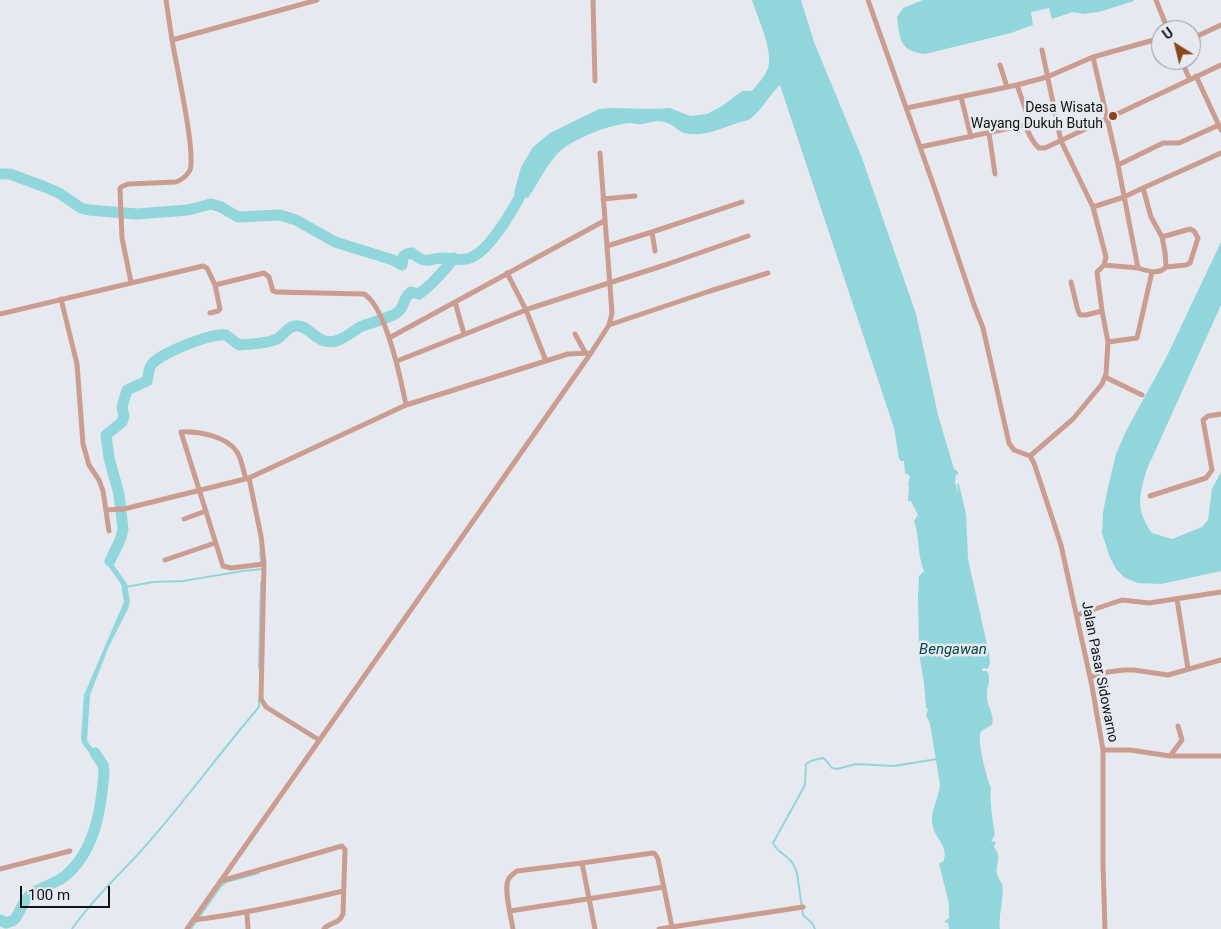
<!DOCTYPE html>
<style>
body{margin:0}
#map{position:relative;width:1221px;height:929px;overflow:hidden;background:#e6eaf0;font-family:Roboto,sans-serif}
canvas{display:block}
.north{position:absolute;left:1151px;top:20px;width:50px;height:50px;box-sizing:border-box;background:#e6eaf0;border:1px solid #909498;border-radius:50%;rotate:324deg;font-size:14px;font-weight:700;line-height:20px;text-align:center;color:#101213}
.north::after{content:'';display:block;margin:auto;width:18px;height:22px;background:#8a461a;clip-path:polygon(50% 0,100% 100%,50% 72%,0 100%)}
.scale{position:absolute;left:20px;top:886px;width:90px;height:22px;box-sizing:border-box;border:2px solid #101213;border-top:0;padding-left:6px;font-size:15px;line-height:18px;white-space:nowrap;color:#101213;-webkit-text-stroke:4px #e6eaf0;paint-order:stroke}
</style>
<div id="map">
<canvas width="1221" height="929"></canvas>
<div class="north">U</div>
<div class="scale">100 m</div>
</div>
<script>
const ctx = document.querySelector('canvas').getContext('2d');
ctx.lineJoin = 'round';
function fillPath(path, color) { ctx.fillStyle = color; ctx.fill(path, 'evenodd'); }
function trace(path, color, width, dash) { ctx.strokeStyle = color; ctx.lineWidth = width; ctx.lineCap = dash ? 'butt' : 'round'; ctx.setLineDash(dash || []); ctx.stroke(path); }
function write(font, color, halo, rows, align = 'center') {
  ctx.font = font + ' Roboto,sans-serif'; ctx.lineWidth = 5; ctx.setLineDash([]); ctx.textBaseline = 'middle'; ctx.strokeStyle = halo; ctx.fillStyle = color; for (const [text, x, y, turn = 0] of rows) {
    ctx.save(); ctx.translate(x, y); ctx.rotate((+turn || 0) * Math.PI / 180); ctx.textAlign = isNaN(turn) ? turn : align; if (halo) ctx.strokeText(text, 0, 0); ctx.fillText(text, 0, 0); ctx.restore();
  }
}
fillPath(new Path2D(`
 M752 0H801L814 42 862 158 916 314 938 415 954 469 958 472V475L956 474 955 482 958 493 957 483 959 484 966 514 968 559 989 654 990 663 988 669 983 668 982 671H987C992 680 986 687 987 696 987 707 995 714 992 725 987 728 981 729 980 735 978 743 987 781 991 788 989 793 993 827 995 834L993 833 995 835 991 841 996 842 994 847C1003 859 995 863 997 874 998 878 1001 881 1002 884 1005 893 998 917 1000 929H949L948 923 944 922 949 918V904L939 863 943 862C950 848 935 838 933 827 929 813 939 798 940 785L930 724 926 715 928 710 926 707 924 683 919 653 918 596 919 576 924 571C917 554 920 538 914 521L918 515 911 501H908L909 485 908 484 910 476 905 473 904 461H901L899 459 894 428 780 85C769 95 763 109 750 119 747 121 743 121 740 122 722 128 702 138 684 133 678 131 673 124 664 122 656 120 650 123 642 124 638 125 634 123 631 123 611 124 575 138 560 151 547 164 538 183 528 198L514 193 521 167 533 147 550 133 599 109 612 108 651 109 670 108 690 116 707 114 722 106 742 91H752C758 84 765 76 768 68 774 51 757 17 752 0Z
 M923 0H1134V1L1099 12 1083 14 1073 12 1052 19 1049 8 1031 12 1033 25 1011 33 925 54C899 51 900 39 897 17L903 8Z
 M1221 242V305L1147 469C1139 496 1135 509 1152 533L1172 539 1202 527 1208 520 1212 489 1221 472V571L1161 584 1138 583 1125 578 1117 570 1110 558 1102 533 1103 513 1107 492 1116 454 1126 431 1167 356Z
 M114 545 119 548 113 564 127 584 130 601 128 609 109 646 90 695 87 741 105 764 100 767 82 743 81 738 84 695 124 602 121 584 106 563Z`), '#91d6da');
trace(new Path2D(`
 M260 552 261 562
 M126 587 153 582 183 581 243 571 262 569
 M259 668 261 583
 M72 929C93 898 123 872 148 843 187 799 221 751 259 707V700
 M191 929 221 886 226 882 259 873
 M815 929 812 923 803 915 797 873C795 869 794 864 791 861 785 854 776 851 773 843L805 785 806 764 811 761 822 758 825 759 832 768 837 769 856 764 894 766 937 759`), '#91d6da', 2);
trace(new Path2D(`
 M0 174H10L45 187 59 193 81 208 89 210 137 214 188 210 211 204 221 207 238 217 280 215 296 220 335 242 393 260 402 265 403 257 407 254 412 253C429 266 426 258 443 258 452 258 461 262 470 258 490 251 518 203 526 183
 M110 561 121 538 123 529 119 494 109 458 106 435 122 422 124 416 122 407 127 390 147 381C149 375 148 367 153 363 164 352 211 333 226 335L239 345C250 344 266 344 277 339 284 335 287 327 295 326 307 324 314 339 325 341 338 345 350 333 360 327 369 323 394 317 399 311 406 304 402 299 411 292L419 294C433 284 443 272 454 258
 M0 920 6 923 14 920C20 913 24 899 31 894 41 887 55 884 65 876 95 851 101 810 104 773L103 765 95 753`), '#91d6da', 11);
trace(new Path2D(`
 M166 0 172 40 317 0
 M593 0 595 81
 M868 0 937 195 974 305 983 328 1009 443 1014 450 1030 456
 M1156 0 1168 30
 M1191 39 1221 25
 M1042 50 1061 141 1093 207 1106 257 1104 265
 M1181 60 1190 80
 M1000 65 1007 87
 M1196 76 1221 130
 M1017 85 1027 114 1028 119 1025 125
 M961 97 971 137
 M907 108 1017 85 1047 77 1093 57 1161 38
 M989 133 995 174
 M920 147 1025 125C1029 134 1032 142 1039 148H1045L1221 65
 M1118 165 1163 143H1179L1219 125
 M603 199 635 196
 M1093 207 1124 197 1143 188
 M652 232 655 251
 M1162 237 1190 229 1194 231 1198 238 1190 263 1186 265 1166 267
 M607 246 652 232 742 202
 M1138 268C1147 271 1159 275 1166 267L1165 252 1162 237 1151 217 1143 188 1221 153
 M507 273 526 310 546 361
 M131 282 122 238 120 189 121 187 128 184 176 182C181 180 187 176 190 170 196 152 176 64 172 40
 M1071 282 1078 311 1080 315H1086L1102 311
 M61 299 77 364 83 444 89 465 99 480 103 491 109 531
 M455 302 464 334
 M210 313 218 311 220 309 215 285
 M0 314 203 266 207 268 215 285 264 273 269 277 273 291 276 292 364 294C386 307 401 380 406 405
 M609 325 710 291 768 273
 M575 334 585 352
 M389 338 604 221
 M1108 342 1137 338 1152 272
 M397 361 531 308 665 265 748 236
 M1105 377 1142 395
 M1030 456 1034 463 1061 545 1092 686 1103 750V864L1105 929
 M1030 456 1073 419 1102 384 1106 374 1108 342 1102 311 1097 272 1104 265 1138 268 1118 165 1093 57
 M249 478 261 536 264 564 261 699 266 707 319 740
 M246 479C243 470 242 460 237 452 227 436 198 431 181 432L223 566 231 568 264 564
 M1150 496 1206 478 1212 470 1203 420 1208 416 1221 414
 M106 510 124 509 249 478 406 405 568 354 591 353
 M184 519 206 511
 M165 560 215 543
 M1177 599 1188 669
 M1077 615 1122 600 1149 603 1221 592
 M1090 677 1108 672 1124 670H1134L1168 675 1221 660
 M1103 750H1130L1170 756H1221
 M1170 756 1182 740 1178 726
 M0 869 70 851
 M221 881 342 846 345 850 343 914C339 925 329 922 324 929
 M510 911 664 887
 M247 913 248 929
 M193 920C244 914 293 903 343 891
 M187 929 591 353 609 325 612 313 600 153
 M513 929C511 917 504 890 508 880 510 876 513 874 517 871L582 863
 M595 929 582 863 653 853 655 854 658 859 672 927
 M659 929 803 907`), '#ca9d90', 5);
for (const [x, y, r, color] of [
 [1113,116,5,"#8a461a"]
]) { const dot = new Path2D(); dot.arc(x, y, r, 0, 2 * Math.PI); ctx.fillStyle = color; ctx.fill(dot); trace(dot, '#e6eaf0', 2); }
write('14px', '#101213', '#e6eaf0', [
 ["Desa Wisata",1103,108],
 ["Wayang Dukuh Butuh",1103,124]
], 'right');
write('14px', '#101213', '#e6eaf0', [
 ["Jalan Pasar Sidowarno",1099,672,79]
]);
write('italic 15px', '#07484b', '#e6eaf0', [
 ["Bengawan",953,650]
]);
</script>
